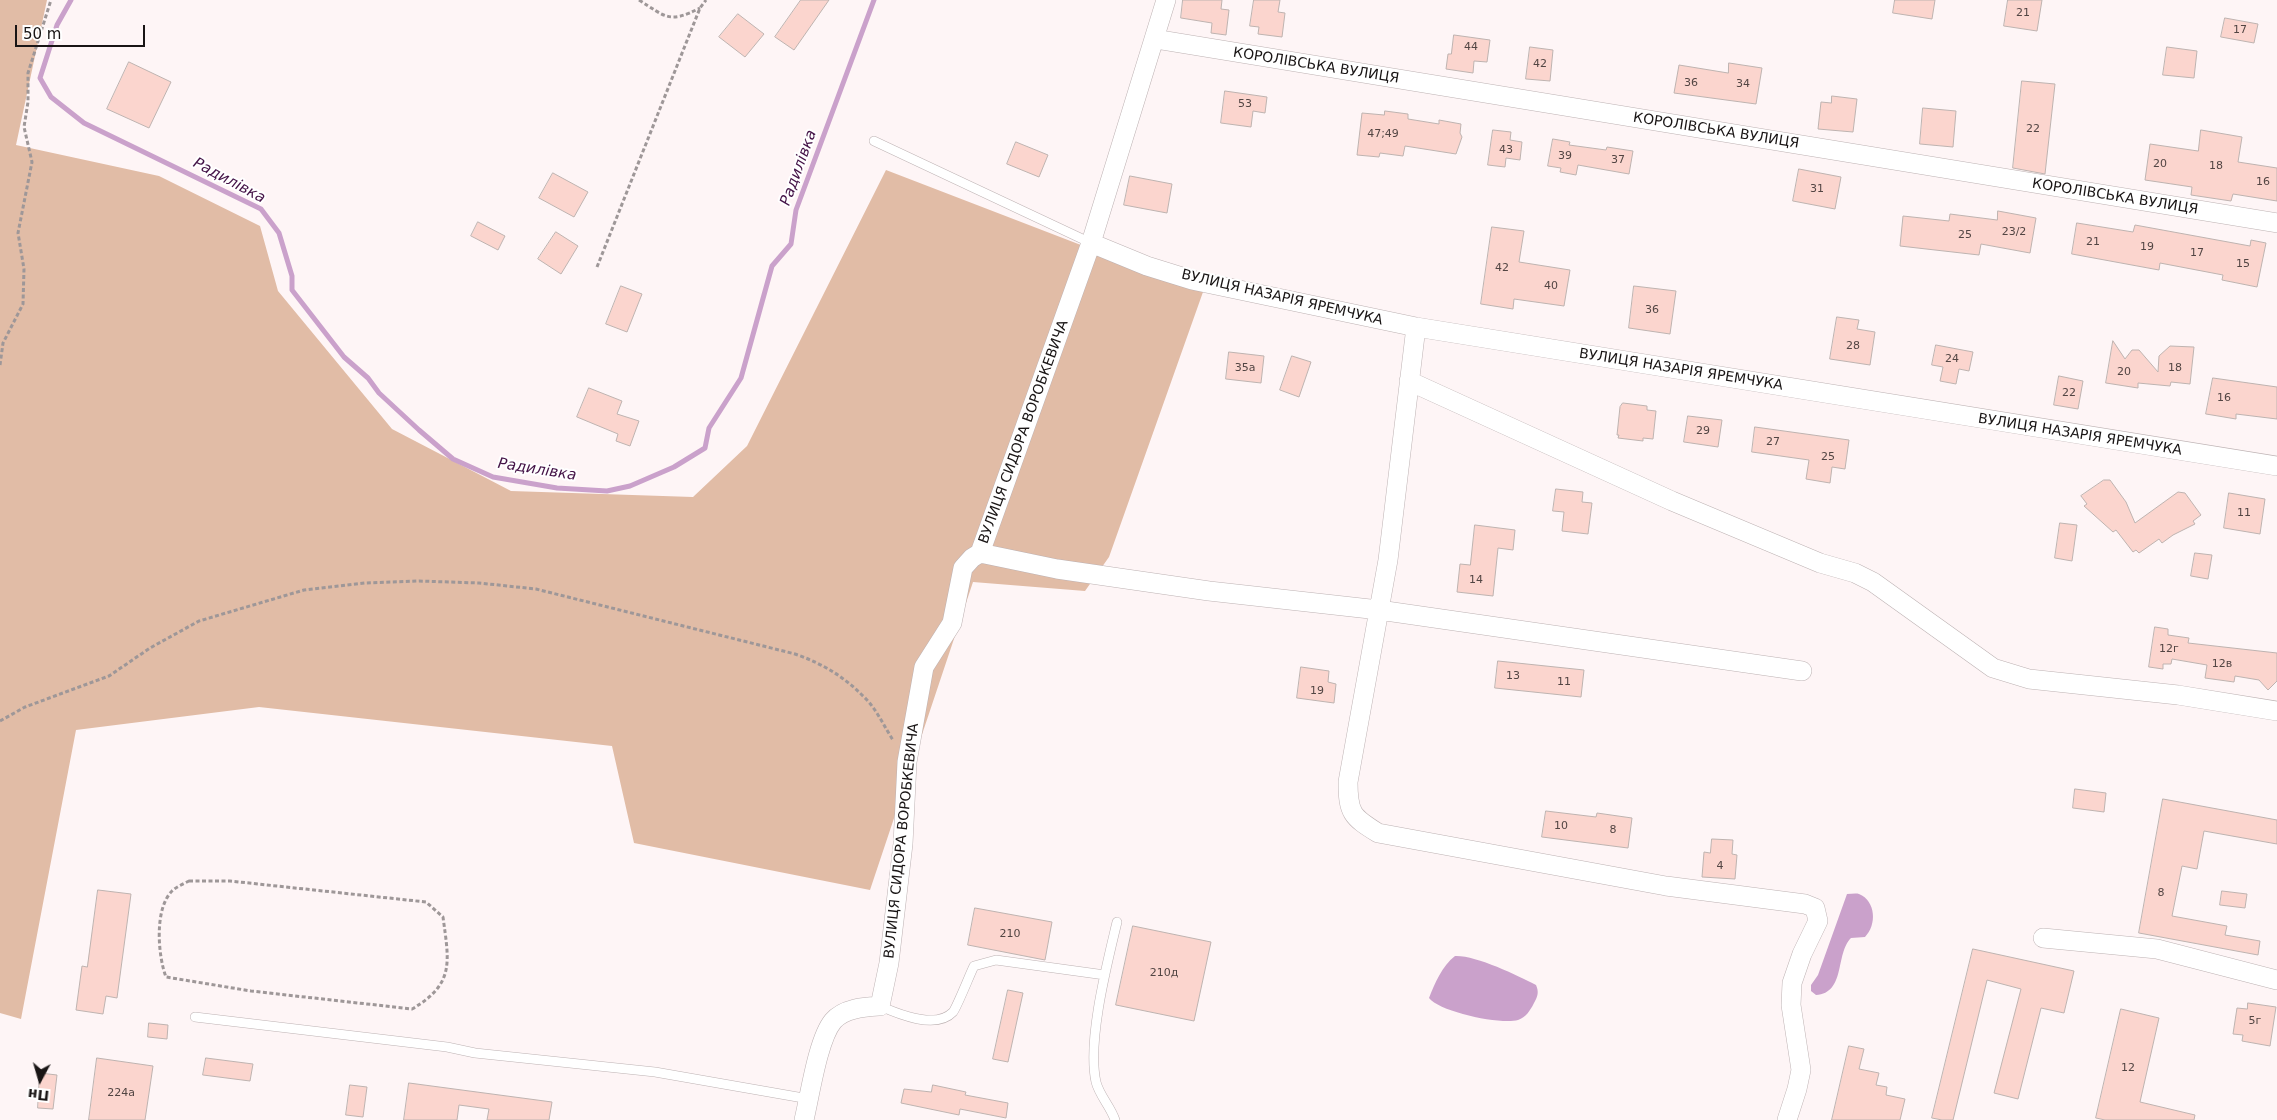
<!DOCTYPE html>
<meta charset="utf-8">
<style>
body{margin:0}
#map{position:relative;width:2277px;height:1120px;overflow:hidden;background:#fef5f6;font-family:"DejaVu Sans",sans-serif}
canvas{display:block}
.north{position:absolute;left:15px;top:1055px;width:50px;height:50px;-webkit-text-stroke:4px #fff;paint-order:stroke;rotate:186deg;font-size:14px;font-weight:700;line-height:20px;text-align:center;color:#191515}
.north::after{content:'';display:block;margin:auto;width:18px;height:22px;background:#191515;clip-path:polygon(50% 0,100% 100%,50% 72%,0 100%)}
.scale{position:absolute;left:15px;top:25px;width:130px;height:22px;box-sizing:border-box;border:2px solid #191515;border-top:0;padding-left:6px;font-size:15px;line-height:18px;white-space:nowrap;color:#191515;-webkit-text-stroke:4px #fff;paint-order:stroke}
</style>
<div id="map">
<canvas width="2277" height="1120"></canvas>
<div class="north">Пн</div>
<div class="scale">50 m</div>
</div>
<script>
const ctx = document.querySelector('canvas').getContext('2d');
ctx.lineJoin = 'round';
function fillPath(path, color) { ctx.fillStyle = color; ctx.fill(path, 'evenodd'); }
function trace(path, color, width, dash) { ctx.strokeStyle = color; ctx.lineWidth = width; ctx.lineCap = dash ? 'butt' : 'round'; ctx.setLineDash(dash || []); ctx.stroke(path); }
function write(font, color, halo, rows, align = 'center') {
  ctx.font = font + ' "DejaVu Sans",sans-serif'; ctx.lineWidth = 4; ctx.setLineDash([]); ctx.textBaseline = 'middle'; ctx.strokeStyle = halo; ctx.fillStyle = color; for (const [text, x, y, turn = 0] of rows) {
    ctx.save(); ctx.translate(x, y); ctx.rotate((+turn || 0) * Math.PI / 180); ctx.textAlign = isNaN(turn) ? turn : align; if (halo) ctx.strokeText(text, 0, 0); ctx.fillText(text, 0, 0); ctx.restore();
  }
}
fillPath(new Path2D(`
 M0 0H47L16 145 159 176 260 226 278 291 392 429 511 491 693 497 747 446 886 170 1203 292 1109 557 1085 591 973 582 870 890 634 843 612 746 259 707 76 730 21 1019 0 1013Z`), '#e1bca6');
fillPath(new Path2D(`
 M1847 894C1851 894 1856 893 1859 894 1876 901 1877 925 1865 937L1851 938C1835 954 1846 993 1816 995L1811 991V985L1818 975Z
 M1455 956C1475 955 1517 975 1536 985 1539 992 1538 996 1534 1003 1530 1011 1526 1017 1518 1020 1501 1025 1440 1012 1429 998 1435 983 1442 966 1455 956Z`), '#caa1cb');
trace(new Path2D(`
 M71 0 57 25 40 78 51 97 84 123 261 209 279 233 292 276V290L344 357 368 378 379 393 419 430 453 459 493 477 557 488 607 491 630 486 674 467 705 448 709 428 741 378 772 266 791 244 796 210 874 0`), '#caa1cb', 5);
const building = new Path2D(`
 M801 0H829L794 50 775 37Z
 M1183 0H1222L1221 9 1229 10 1226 35 1211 33 1212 23 1181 18Z
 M1254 0H1280L1278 12 1285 13 1282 37 1258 34 1259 27 1250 26Z
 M1895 0H1935L1932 19 1893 13Z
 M2008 0H2042L2037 31 2004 26Z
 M738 14 764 34 745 57 719 37Z
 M2225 18 2258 24 2254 43 2221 37Z
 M1454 35 1490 40 1487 62 1474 61 1473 73 1446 69 1448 54H1451Z
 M1530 47 1553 50 1550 81 1526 79Z
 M2167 47 2197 51 2194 78 2163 75Z
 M129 62 171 82 149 128 107 109Z
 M1729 63 1762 68 1756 104 1674 93 1679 65 1728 73Z
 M2022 81 2055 84 2045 174 2013 168Z
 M1225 91 1267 97 1265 113 1253 111 1251 127 1221 123Z
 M1832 96 1857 99 1853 132 1818 129 1821 102 1831 103Z
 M1923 108 1956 111 1953 147 1920 144Z
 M1385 111 1408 114V119L1439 124V120L1461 124 1460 133 1462 137 1456 154 1405 146 1403 156 1380 153 1379 157 1357 155 1362 113 1384 115Z
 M1493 130 1511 132 1510 140 1522 142 1520 160 1506 158 1505 167 1488 165Z
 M2201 130 2242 137 2238 162 2277 168V201L2233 194 2231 201 2191 195 2192 187 2145 180 2150 144 2198 151Z
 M1553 139 1570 142 1569 145 1606 150 1607 147 1633 151 1629 174 1578 165 1576 175 1560 172 1561 168 1548 166Z
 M1016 142 1048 155 1039 177 1007 164Z
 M1799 169 1841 177 1835 209 1793 201Z
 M553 173 588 192 574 217 539 198Z
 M1130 176 1172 184 1167 213 1124 205Z
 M1998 211 2036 218 2030 253 1981 244 1979 255 1900 246 1903 216 1949 221 1950 214 1997 220Z
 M478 222 505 236 498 250 471 236Z
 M2077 223 2133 232 2135 225 2250 246 2251 240 2266 243 2257 287 2222 280 2223 275 2160 263 2159 270 2072 254Z
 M1492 227 1524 231 1519 262 1570 270 1564 306 1514 299 1513 309 1481 304Z
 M556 232 578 246 561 274 538 259Z
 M621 286 642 294 627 332 606 324Z
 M1634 286 1676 291 1670 334 1629 328Z
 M1837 317 1859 320 1857 329 1875 332 1870 365 1830 359Z
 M2113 341 2125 359 2132 350H2139L2158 372 2159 356 2170 346 2194 347 2190 384 2171 382 2170 386 2138 383V388L2106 383Z
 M1936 345 1973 352 1969 371 1959 369 1956 384 1940 381 1943 367 1932 365Z
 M1229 352 1264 356 1261 383 1226 379Z
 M1292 356 1311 362 1299 397 1280 390Z
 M2059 376 2083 381 2078 409 2054 405Z
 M2213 378 2277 387V419L2236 414V419L2206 414Z
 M589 388 622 401 617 414 639 421 630 446 616 441 618 434 577 417Z
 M1623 403 1647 406V410L1656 411 1653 439 1643 438V441L1618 438 1619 435H1617L1620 407Z
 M1688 416 1722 420 1718 447 1684 442Z
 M1755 427 1849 440 1845 469 1832 467 1830 483 1806 479 1809 460 1752 452Z
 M2104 480H2110L2126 502 2135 523 2178 492 2185 493 2201 515 2193 521 2195 524 2173 535 2162 543 2159 539 2139 553 2136 550 2133 552 2116 530 2113 532 2084 506 2087 504 2081 496Z
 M1556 489 1583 492 1582 502 1592 503 1588 534 1562 531 1564 512 1553 511Z
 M2229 493 2265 499 2260 534 2224 528Z
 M2060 523 2077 525 2072 561 2055 558Z
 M1475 525 1515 530 1513 550 1498 548 1493 596 1457 592 1460 564 1470 565Z
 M2195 553 2212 555 2208 579 2191 576Z
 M2155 627 2168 629V635L2189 638 2188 643 2277 653V681L2268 690 2259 680 2235 676 2234 682 2205 678 2207 665 2172 659 2171 664H2163V669L2149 667Z
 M1498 661 1584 670 1581 697 1495 688Z
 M1301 667 1329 671 1328 682 1336 684 1334 703 1297 698Z
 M2075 789 2106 793 2104 812 2073 808Z
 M2163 799 2277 820V844L2204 831 2197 869 2182 866 2172 916 2227 926 2225 935 2260 941 2258 955 2139 933Z
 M1546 811 1596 817 1597 813 1632 818 1628 848 1542 837Z
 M1712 839 1733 840 1732 854 1737 855 1735 879 1702 877 1704 852 1710 853Z
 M98 890 131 894 117 998 106 996 103 1014 76 1010 82 966 87 967Z
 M2222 891 2247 894 2245 908 2220 905Z
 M975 908 1052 922 1045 960 968 945Z
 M1133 926 1211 942 1194 1021 1116 1005Z
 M1973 949 2074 971 2064 1013 2041 1008 2018 1099 1994 1093 2021 989 1987 980 1953 1120H1942L1932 1118Z
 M1008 990 1023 993 1008 1062 993 1059Z
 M2248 1003 2276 1007 2270 1046 2242 1041 2243 1035 2233 1034 2237 1008 2247 1009Z
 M2121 1009 2159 1018 2140 1102 2195 1115 2194 1120H2105L2096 1118Z
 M149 1023 168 1025 167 1039 148 1037Z
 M1849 1046 1864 1049 1859 1069 1879 1073 1876 1085 1887 1087 1886 1095 1905 1099 1900 1120H1832Z
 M97 1058 153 1066 145 1120H89Z
 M206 1058 253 1064 250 1081 203 1075Z
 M40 1073 57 1075 53 1109 38 1108Z
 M409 1083 552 1102 549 1120H487L489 1109 459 1105 457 1120H404Z
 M350 1085 367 1087 363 1117 346 1115Z
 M933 1085 966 1092 965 1095 1008 1103 1006 1118 960 1109 959 1115 901 1103 904 1089 931 1092Z`);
fillPath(building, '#fbd5ce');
trace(building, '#beb3b0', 1);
const lane = new Path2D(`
 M874 141 1091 243
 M880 1006C898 1014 936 1030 953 1012 957 1007 970 974 974 966L996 960 1105 975
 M195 1017 447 1047 475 1053 655 1072 809 1099
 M1115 1120C1111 1107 1099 1095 1096 1082 1087 1041 1107 964 1117 922`);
const street = new Path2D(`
 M1155 39 2277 223
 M1091 243 1147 266 1192 280 1416 327 2277 466
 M1416 327 1388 560 1348 782C1348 813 1352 817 1378 833L1666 886 1805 904 1815 908 1818 921 1802 954 1792 983 1791 1005 1801 1070 1797 1089 1787 1120
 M1409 381 1672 501 1820 563 1855 573 1873 582 1993 668 2029 679 2178 695 2277 711
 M980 553 1057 569 1209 591 1379 610 1802 671
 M2043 938 2157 949 2277 980
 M804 1120C810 1095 818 1039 833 1021 844 1008 865 1007 880 1006L889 963 903 844 907 762 924 667 952 623 963 568 972 558 980 553 1091 243 1166 0`);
trace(lane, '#bdb2b3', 10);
trace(street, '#bdb2b3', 20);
trace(new Path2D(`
 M639 0C666 17 669 24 700 8
 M597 267 700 8 706 0
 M0 365 3 343 23 304 24 269 18 233 32 162 24 127 28 102V73L51 0
 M0 721 25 707 109 676 150 648 199 621 304 590 365 583 419 581 479 583 536 589 795 654C824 664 846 678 867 700 878 712 885 728 893 740
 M189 881H230L426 902 443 917C449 962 455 984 412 1009L251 991 166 977C158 956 154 909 172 891 176 887 183 884 189 881Z`), '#9e9798', 3, [4, 2.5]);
trace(lane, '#fff', 9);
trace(street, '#fff', 19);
write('11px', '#524543', null, [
 ["21",2023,13],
 ["17",2240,30],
 ["44",1471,47],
 ["42",1540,64],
 ["36",1691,83],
 ["34",1743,84],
 ["53",1245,104],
 ["22",2033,129],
 ["47;49",1383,134],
 ["43",1506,150],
 ["39",1565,156],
 ["37",1618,160],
 ["20",2160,164],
 ["18",2216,166],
 ["16",2263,182],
 ["31",1817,189],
 ["23/2",2014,232],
 ["25",1965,235],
 ["21",2093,242],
 ["19",2147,247],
 ["17",2197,253],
 ["15",2243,264],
 ["42",1502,268],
 ["40",1551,286],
 ["36",1652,310],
 ["28",1853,346],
 ["24",1952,359],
 ["35а",1245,368],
 ["18",2175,368],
 ["20",2124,372],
 ["22",2069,393],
 ["16",2224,398],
 ["29",1703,431],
 ["27",1773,442],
 ["25",1828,457],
 ["11",2244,513],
 ["14",1476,580],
 ["12г",2169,649],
 ["12в",2222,664],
 ["13",1513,676],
 ["11",1564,682],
 ["19",1317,691],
 ["10",1561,826],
 ["8",1613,830],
 ["4",1720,866],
 ["8",2161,893],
 ["210",1010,934],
 ["210д",1164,973],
 ["5г",2255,1021],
 ["12",2128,1068],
 ["224а",121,1093]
]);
write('14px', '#191515', '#fff', [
 ["КОРОЛІВСЬКА ВУЛИЦЯ",1316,66,9],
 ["КОРОЛІВСЬКА ВУЛИЦЯ",1716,131,9],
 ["КОРОЛІВСЬКА ВУЛИЦЯ",2115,197,9],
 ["ВУЛИЦЯ НАЗАРІЯ ЯРЕМЧУКА",1282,298,13],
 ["ВУЛИЦЯ НАЗАРІЯ ЯРЕМЧУКА",1681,370,9],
 ["ВУЛИЦЯ СИДОРА ВОРОБКЕВИЧА",1024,432,-70],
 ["ВУЛИЦЯ НАЗАРІЯ ЯРЕМЧУКА",2080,435,9],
 ["ВУЛИЦЯ СИДОРА ВОРОБКЕВИЧА",902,841,-84]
]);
write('italic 15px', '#431246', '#fff', [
 ["Радилівка",799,168,-70],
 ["Радилівка",229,181,28],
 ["Радилівка",537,470,9]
]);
</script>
